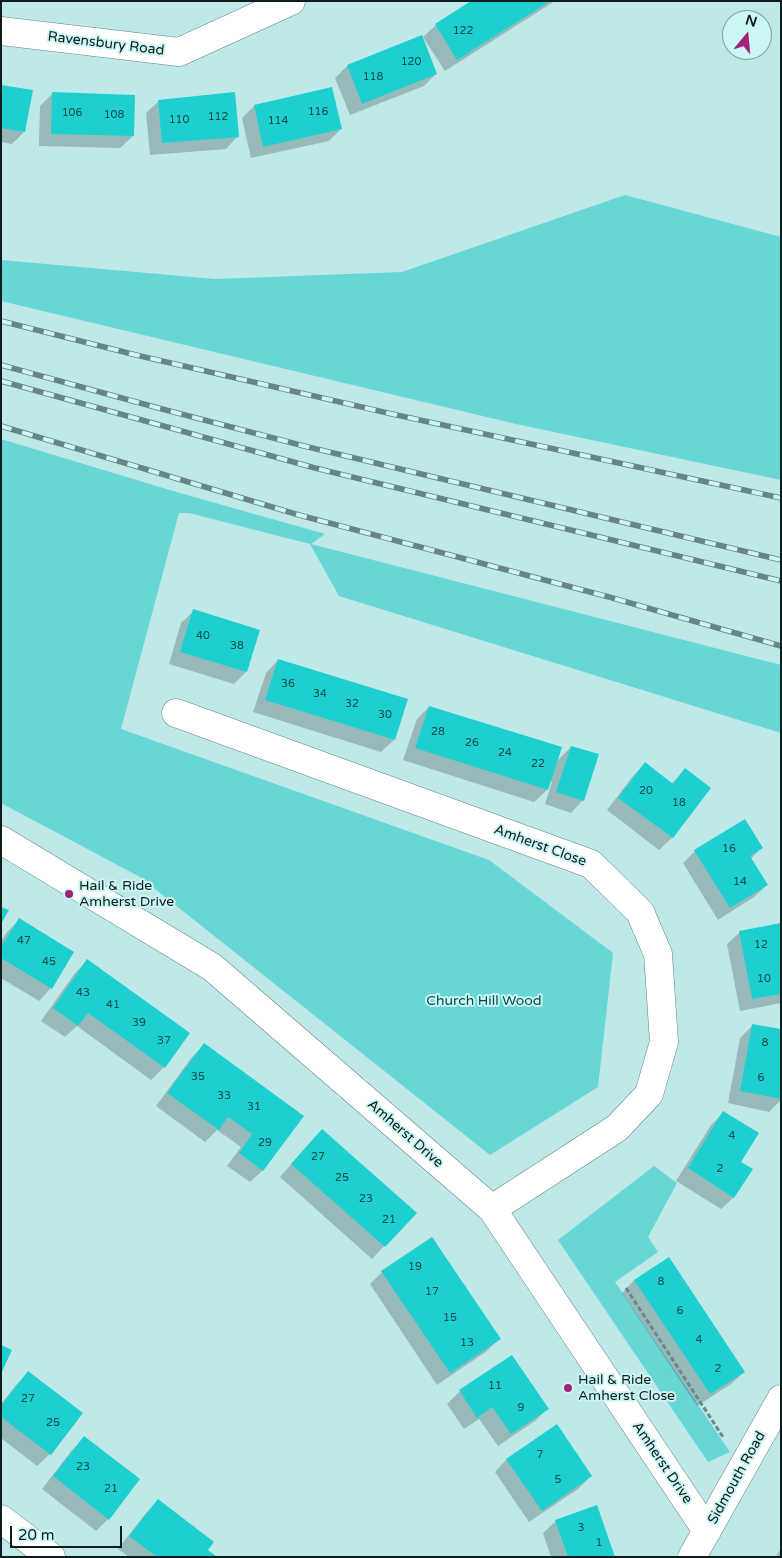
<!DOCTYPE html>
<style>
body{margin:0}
#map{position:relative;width:782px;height:1558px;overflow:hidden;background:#bfe8e8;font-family:"Varela Round",sans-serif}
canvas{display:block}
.frame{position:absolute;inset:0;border:2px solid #0d1d1d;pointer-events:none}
.north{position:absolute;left:722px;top:10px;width:50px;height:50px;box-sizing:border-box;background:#ccf6f5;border:1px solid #809f9f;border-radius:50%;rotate:17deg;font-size:14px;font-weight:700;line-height:20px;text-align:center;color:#0d1d1d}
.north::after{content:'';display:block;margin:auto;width:18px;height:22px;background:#a12377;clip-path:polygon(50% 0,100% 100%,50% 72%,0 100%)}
.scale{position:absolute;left:10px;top:1526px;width:112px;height:22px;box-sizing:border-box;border:2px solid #0d1d1d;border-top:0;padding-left:6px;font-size:15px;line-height:18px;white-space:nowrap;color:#0d1d1d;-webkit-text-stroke:4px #ccf6f5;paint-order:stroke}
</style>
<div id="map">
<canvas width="782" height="1558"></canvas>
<div class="frame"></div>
<div class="north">N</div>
<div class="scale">20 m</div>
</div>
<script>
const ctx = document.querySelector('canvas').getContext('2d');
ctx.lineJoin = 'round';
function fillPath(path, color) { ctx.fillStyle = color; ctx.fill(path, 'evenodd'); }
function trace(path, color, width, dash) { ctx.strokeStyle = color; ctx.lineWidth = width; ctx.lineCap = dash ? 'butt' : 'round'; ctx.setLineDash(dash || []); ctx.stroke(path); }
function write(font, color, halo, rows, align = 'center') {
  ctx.font = font + ' "Varela Round",sans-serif'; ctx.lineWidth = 4; ctx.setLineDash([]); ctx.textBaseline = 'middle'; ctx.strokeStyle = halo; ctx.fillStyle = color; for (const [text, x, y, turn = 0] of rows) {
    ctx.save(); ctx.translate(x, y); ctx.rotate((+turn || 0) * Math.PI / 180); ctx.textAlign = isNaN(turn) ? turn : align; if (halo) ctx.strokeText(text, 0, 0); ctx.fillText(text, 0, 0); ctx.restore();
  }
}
fillPath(new Path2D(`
 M625 195 781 237V480L516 424 1 301V260L215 279 402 272Z
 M1 439 173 491 325 534 311 544 781 665V733L339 596 310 544 189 513H179L121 729 489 860 613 953 598 1087 490 1155 140 877 1 803Z
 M654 1166 677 1183 648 1237 658 1252 615 1282 730 1452 708 1462 558 1240Z`), '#67d7d6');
fillPath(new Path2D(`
 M473 1H555L445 71 423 37 436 25Z
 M347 66 436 74 424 86 350 115 335 78Z
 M1 86 24 132 12 144 1 142Z
 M53 93 133 136 120 148 39 146 40 106Z
 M159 101 238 136 226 149 150 155 146 113Z
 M254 106 341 129 329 141 251 158 242 118Z
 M194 611 246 672 234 684 169 664 181 623Z
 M278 660 406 700 394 740 381 752 253 712 266 673Z
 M429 707 555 763 571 747 583 800 571 813 545 804 552 782 549 781 547 790 534 802 403 760 417 719Z
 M645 764 671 784 685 770 710 788 672 838 659 850 607 810 633 776Z
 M761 848 751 859 767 885 754 897 718 920 683 863 695 851Z
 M19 920 51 988 39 1001 1 978V941L7 932Z
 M781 925V1003L740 1011 727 944 740 932Z
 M87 961 188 1033 164 1067 151 1080 77 1026 65 1037 41 1021 75 973Z
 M753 1025 781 1030V1100L769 1112 728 1103 740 1038Z
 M204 1045 303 1116 263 1170 250 1182 227 1166 241 1147 217 1130 205 1142 156 1106 192 1057Z
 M723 1113 739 1162 734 1197 721 1209 676 1181 711 1125Z
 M310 1143 415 1213 372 1259 280 1177Z
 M382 1272 499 1339 487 1351 437 1385 370 1284Z
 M634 1280 744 1372 731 1384 697 1406 622 1293Z
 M512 1357 547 1409 535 1421 498 1446 479 1419 464 1429 447 1404 460 1391Z
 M28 1373 81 1413 50 1454 37 1466 1 1438V1404L16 1385Z
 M84 1438 108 1519 96 1531 42 1489 72 1450Z
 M507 1459 591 1476 578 1489 529 1522 495 1472Z
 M158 1500 206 1550 215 1557H129L118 1549 146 1513Z
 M556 1521 614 1557H551L543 1533Z
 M781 1548V1557H776Z`), '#0003');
fillPath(new Path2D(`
 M471 1H550L457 60 435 24Z
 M422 35 437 74 362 104 347 65Z
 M1 85 33 90 25 132 1 128Z
 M332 87 342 129 263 147 254 105Z
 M52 92 135 95 134 136 51 134Z
 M235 92 239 137 162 143 158 100Z
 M193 609 260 630 247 672 180 652Z
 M278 659 408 699 395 740 265 700Z
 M429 706 562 747 548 790 415 748Z
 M571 746 599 754 584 801 556 792Z
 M645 762 673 784 685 768 711 788 673 838 618 798Z
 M745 819 763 848 750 856 768 885 730 908 694 850Z
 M1 907 9 910 1 924Z
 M19 918 74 952 52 989 1 958V947Z
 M781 923V994L752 999 739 931Z
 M87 959 190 1033 165 1068 88 1013 78 1026 53 1008Z
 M752 1024 781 1029V1099L740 1091Z
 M204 1043 304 1116 263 1171 239 1153 252 1134 228 1117 219 1130 167 1093Z
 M723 1111 759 1133 741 1162 753 1169 734 1198 688 1168Z
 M322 1129 417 1213 385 1247 291 1164Z
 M432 1237 501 1339 450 1373 381 1271Z
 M669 1257 745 1372 710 1394 634 1280Z
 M1 1345 12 1350 1 1374Z
 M512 1355 549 1409 511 1434 492 1407 477 1418 459 1390Z
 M28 1371 83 1413 51 1455 1 1417V1406Z
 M557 1424 592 1476 542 1511 506 1459Z
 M84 1436 140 1479 109 1520 53 1476Z
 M158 1499 214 1542 208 1550 217 1557H157L129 1536Z
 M597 1505 615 1557H568L555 1520Z`), '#1ecfcf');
const minor = new Path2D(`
 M1 31 179 52 291 1
 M176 713 591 864 640 912 658 954 664 1042 649 1094 617 1128 492 1209
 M1 840 212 967 492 1209 707 1531
 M1 1519 51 1557
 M692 1557 781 1399`);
trace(minor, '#5f8685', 29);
trace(new Path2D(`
 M626 1288 723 1437`), '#6c8989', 3, [5, 2.5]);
trace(minor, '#fff', 28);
const rail = new Path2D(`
 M1 321 136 355 392 414 781 498
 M1 365 162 409 304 446 781 560
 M1 381 315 468 781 581
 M1 426 299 515 609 597 781 646`);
trace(rail, '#688585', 5.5);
trace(rail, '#ccf6f5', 4, [11]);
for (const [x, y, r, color] of [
 [69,894,5,"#a12377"],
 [568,1388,5,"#a12377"]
]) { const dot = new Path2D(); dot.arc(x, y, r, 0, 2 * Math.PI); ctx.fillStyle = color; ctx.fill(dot); trace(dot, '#ccf6f5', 2); }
write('11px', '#114a4a', null, [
 ["122",463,31],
 ["120",411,62],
 ["118",373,77],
 ["116",318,112],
 ["106",72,113],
 ["108",114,115],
 ["112",218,117],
 ["110",179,120],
 ["114",278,121],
 ["40",203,636],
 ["38",237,646],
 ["36",288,684],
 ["34",320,694],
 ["32",352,704],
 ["30",385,715],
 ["28",438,732],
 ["26",472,743],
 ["24",505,753],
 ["22",538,764],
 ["20",646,791],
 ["18",679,803],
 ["16",729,849],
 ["14",740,882],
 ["47",24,941],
 ["12",761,945],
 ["45",49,962],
 ["10",764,979],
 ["43",83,993],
 ["41",113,1005],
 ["39",139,1023],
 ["37",164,1041],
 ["8",765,1043],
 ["35",198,1077],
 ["6",761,1078],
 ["33",224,1096],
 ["31",254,1107],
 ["4",732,1136],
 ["29",265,1143],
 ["27",318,1157],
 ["2",720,1169],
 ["25",342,1178],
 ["23",366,1199],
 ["21",389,1220],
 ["19",415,1267],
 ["8",661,1282],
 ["17",432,1292],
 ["6",680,1311],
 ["15",450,1318],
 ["4",699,1340],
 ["13",467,1343],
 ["2",718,1369],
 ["11",495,1386],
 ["27",28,1399],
 ["9",521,1408],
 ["25",53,1423],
 ["7",540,1455],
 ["23",83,1467],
 ["5",558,1480],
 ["21",111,1489],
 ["3",581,1528],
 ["1",599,1543]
]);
write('14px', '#0d1d1d', '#ccf6f5', [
 ["Ravensbury Road",106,44,7],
 ["Amherst Close",540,846,20],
 ["Amherst Drive",405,1134,41],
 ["Amherst Drive",662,1463,56],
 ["Sidmouth Road",737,1478,-61]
]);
write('14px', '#0d1d1d', '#ccf6f5', [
 ["Hail & Ride",79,886],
 ["Amherst Drive",79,902],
 ["Hail & Ride",578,1380],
 ["Amherst Close",578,1396]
], 'left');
write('14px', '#024b4c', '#ccf6f5', [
 ["Church Hill Wood",484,1001]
]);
</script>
